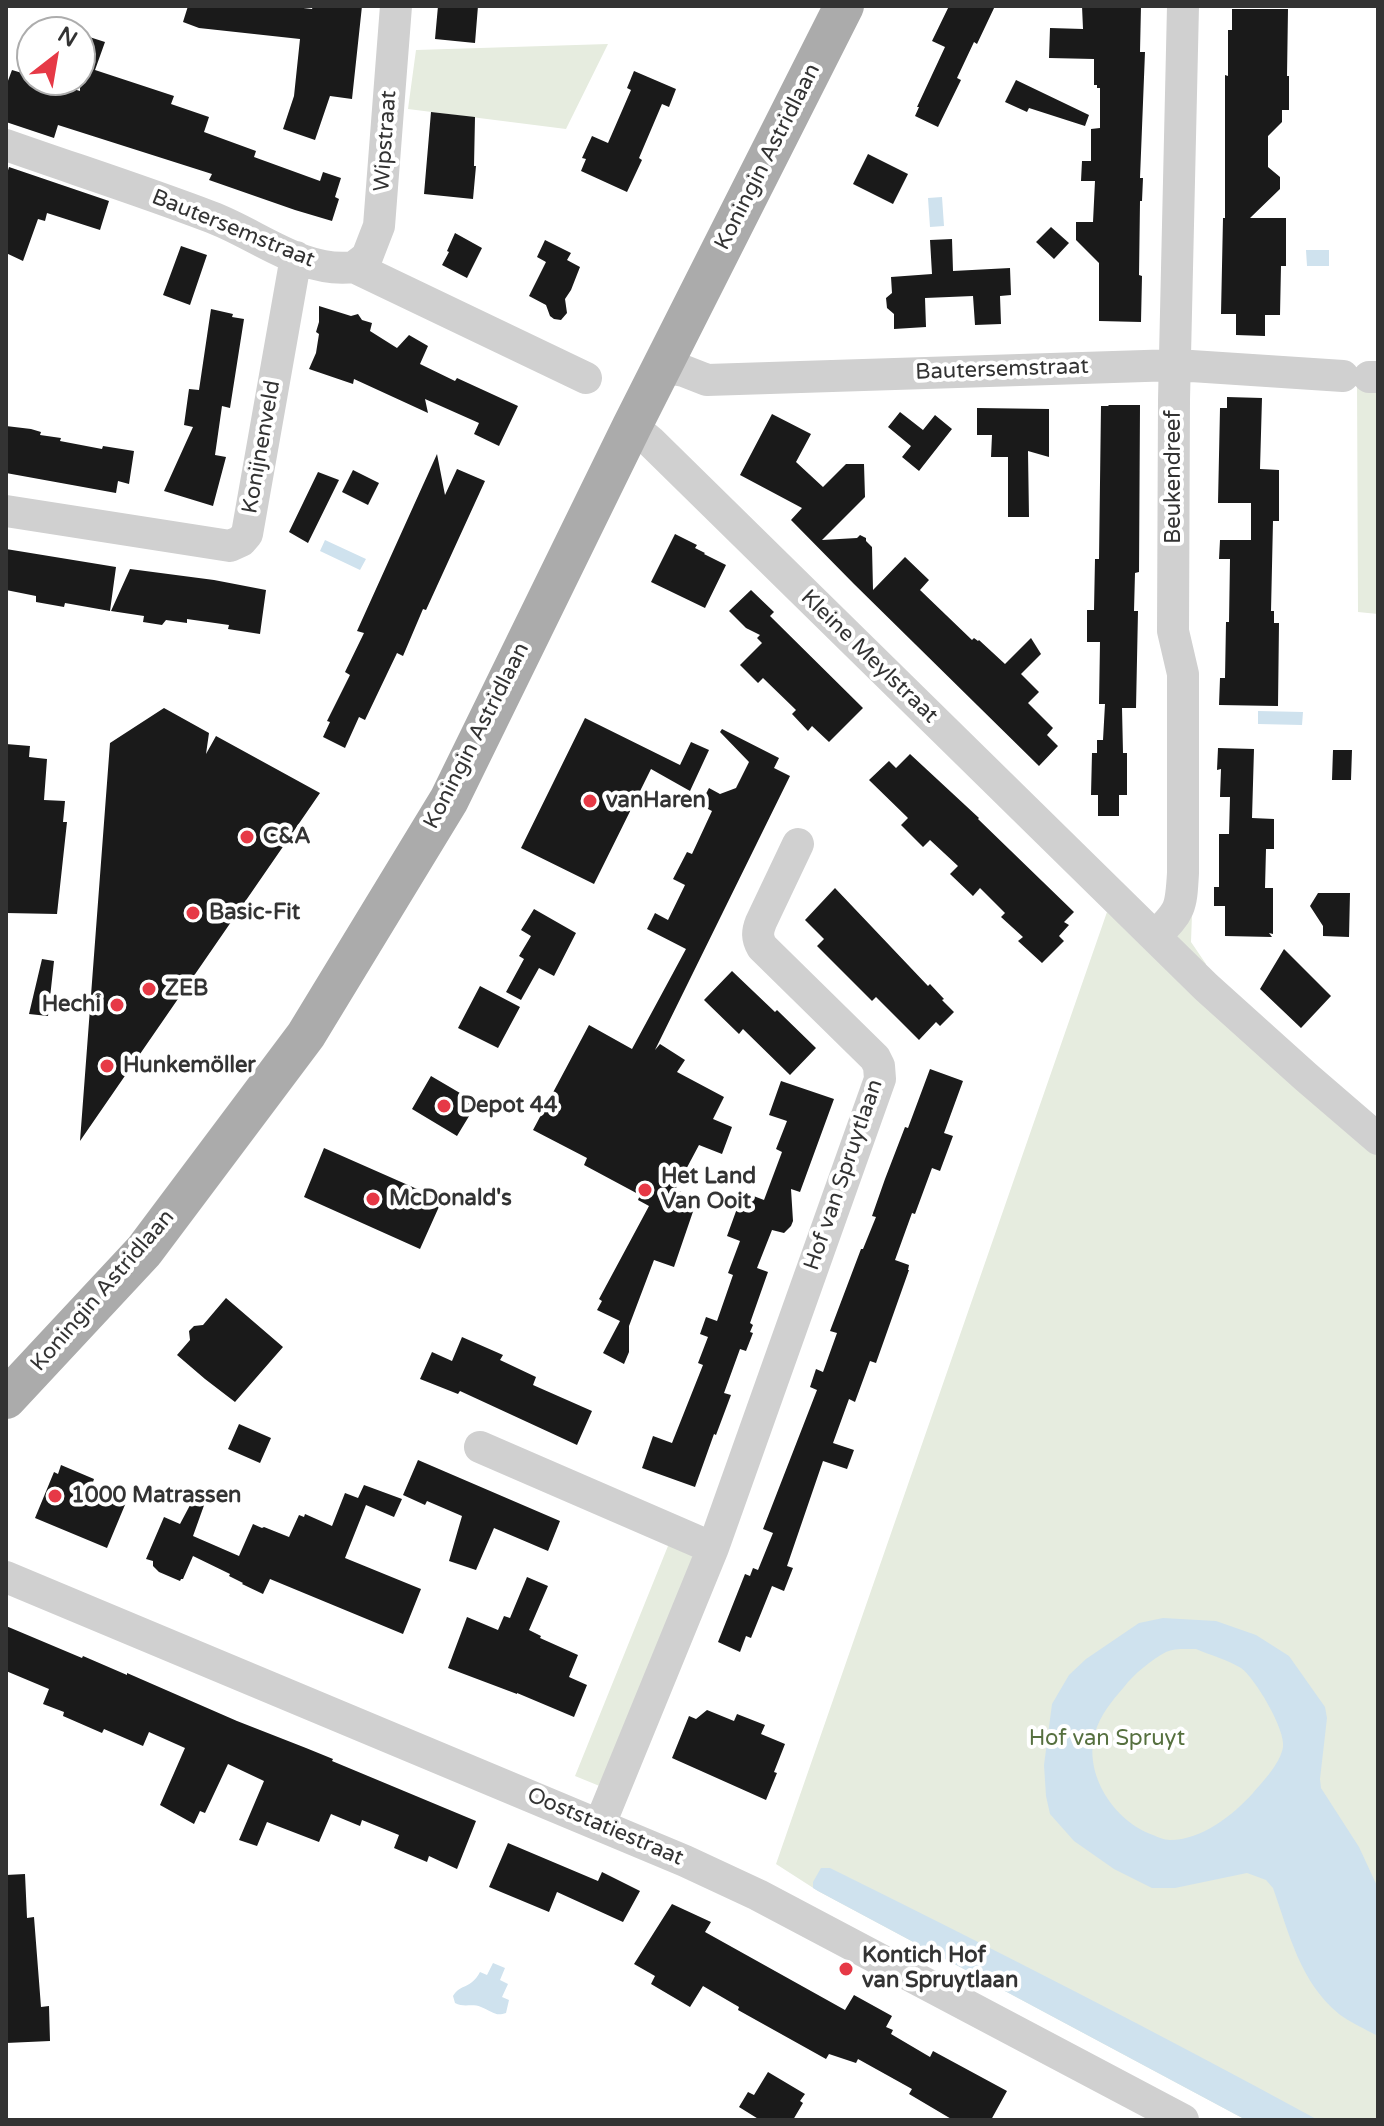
<!DOCTYPE html>
<meta charset="utf-8">
<style>
body{margin:0}
#map{position:relative;width:1384px;height:2126px;overflow:hidden;background:#fff;font-family:"Varela Round",sans-serif}
canvas{display:block}
.frame{position:absolute;inset:0;border:8px solid #333;pointer-events:none}
.north{position:absolute;left:16px;top:16px;width:80px;height:80px;box-sizing:border-box;background:#fff;border:2px solid #adadad;border-radius:50%;rotate:31deg;font-size:22px;font-weight:700;line-height:32px;text-align:center;color:#333}
.north::after{content:'';display:block;margin:auto;width:28px;height:36px;background:#e63946;clip-path:polygon(50% 0,100% 100%,50% 72%,0 100%)}
</style>
<div id="map">
<canvas width="1384" height="2126"></canvas>
<div class="frame"></div>
<div class="north">N</div>
</div>
<script>
const ctx = document.querySelector('canvas').getContext('2d');
ctx.lineJoin = 'round';
function fillPath(path, color) { ctx.fillStyle = color; ctx.fill(path, 'evenodd'); }
function trace(path, color, width, dash) { ctx.strokeStyle = color; ctx.lineWidth = width; ctx.lineCap = dash ? 'butt' : 'round'; ctx.setLineDash(dash || []); ctx.stroke(path); }
function write(font, color, halo, rows, align = 'center') {
  ctx.font = font + ' "Varela Round",sans-serif'; ctx.lineWidth = 8; ctx.setLineDash([]); ctx.textBaseline = 'middle'; ctx.strokeStyle = halo; ctx.fillStyle = color; for (const [text, x, y, turn = 0] of rows) {
    ctx.save(); ctx.translate(x, y); ctx.rotate((+turn || 0) * Math.PI / 180); ctx.textAlign = isNaN(turn) ? turn : align; if (halo) ctx.strokeText(text, 0, 0); ctx.fillText(text, 0, 0); ctx.restore();
  }
}
fillPath(new Path2D(`
 M608 44 566 129 408 109 416 50Z
 M1357 381 1378 383V614L1358 612Z
 M1107 912 1378 1150V2120H1246L818 1891 776 1864Z
 M1192 914 1191 942 1206 964 1201 969 1180 950 1176 932Z
 M670 1541 698 1553 602 1787 575 1776Z`), '#e6ecdf');
fillPath(new Path2D(`
 M942 197 944 226 930 227 928 198Z
 M1306 250H1329V266H1307Z
 M325 540 366 559 360 570 320 551Z
 M1258 711 1303 712 1302 725 1258 724Z
 M1163 1618 1216 1621 1256 1635 1289 1656 1325 1707 1327 1718 1320 1779 1321 1788 1359 1847 1378 1888V2036C1365 2029 1351 2023 1339 2014 1300 1982 1289 1933 1273 1888L1266 1880 1247 1873 1175 1888H1152L1114 1869 1074 1841 1050 1814 1046 1796 1044 1765 1052 1704 1069 1675 1086 1659 1139 1623ZM1196 1649C1210 1655 1228 1660 1241 1668 1255 1678 1286 1730 1283 1747 1280 1764 1264 1780 1253 1793 1233 1815 1202 1840 1170 1840 1164 1840 1158 1837 1153 1835 1114 1821 1083 1774 1095 1733 1100 1715 1112 1701 1124 1687 1134 1674 1151 1660 1166 1652 1174 1648 1187 1649 1196 1649Z
 M821 1868H830C994 1949 1157 2032 1318 2120H1246L818 1891 813 1888V1882Z
 M493 1963 505 1968 500 1980 508 1984 502 1997 509 2000 506 2013C495 2017 492 2011 481 2007 472 2003 464 2008 455 2003L453 1996C460 1984 471 1989 480 1972L487 1975Z`), '#cfe2ee');
fillPath(new Path2D(`
 M188 6H286L312 9 313 6H362L352 99 330 96 315 140 283 129 294 96 300 39 199 28 183 22Z
 M438 6H478L475 43 435 39Z
 M949 6H995L977 44 974 42 957 78 961 80 938 127 915 116 919 107H917L945 47 932 41Z
 M1082 6H1141L1140 52H1145L1140 178H1143L1142 201H1140L1139 275 1142 276 1141 322 1099 321V263L1076 240V222H1093L1095 181H1081L1082 161H1091V129L1100 128V88H1097V85H1094V59L1049 58 1050 28 1083 29Z
 M1232 9H1288L1287 76H1289V110H1282V122L1268 136V167L1280 177V189L1250 218H1286V266H1281L1280 315H1265V336L1236 335V314H1221L1223 218H1225V75L1228 76V30H1232Z
 M80 34 105 42 95 70 174 96 171 104 209 117 204 132 256 151 254 157 320 181 323 172 341 178 335 197 339 199 332 221 295 210 209 180 212 174 58 125 54 138 6 122V86L12 70 32 76V80H44L80 91Z
 M634 71 676 89 669 107 662 104 639 158 642 160 627 192 581 171 586 159 582 158 592 136 608 143 631 90 627 88Z
 M1016 80 1089 115 1085 126 1029 108 1027 112 1005 102Z
 M431 112 475 117 474 166H476L473 199 424 194Z
 M868 154 908 174 893 204 853 184Z
 M9 167 109 201 100 230 47 213 45 221 38 219 23 261 6 253V177Z
 M1051 227 1069 243 1054 259 1036 242Z
 M455 233 482 248 467 278 442 265 449 252 447 251Z
 M952 239 953 271 1010 268 1011 295 1000 296 1001 324 975 325 973 296 925 298 926 327 894 329V314L887 308 886 298 892 293 891 277 932 274 930 240Z
 M545 240 571 253 567 260 580 267 571 290 565 299 567 313 561 320 554 319 550 316 546 305 529 296 546 262 537 257Z
 M181 246 207 255 190 305 163 295Z
 M319 306 351 316 358 314 362 320 372 323 370 331 397 348 409 335 428 346 420 364 455 381 457 378 518 406 499 446 474 434 479 423 425 399 428 413 354 379 353 384 309 369 316 353 319 334 316 332 319 322Z
 M211 309 233 314 232 317 244 319 230 408 222 406 215 455 226 457 213 506 164 491 193 427 184 425 189 389 199 390Z
 M1227 397 1262 398 1260 469 1279 470V521H1273L1271 611H1274V623H1279L1278 706 1219 705 1220 678H1225L1226 622H1229L1230 559H1219L1220 540H1251V503H1218L1220 408H1227Z
 M1109 405H1140L1139 572 1135 573 1134 611H1138L1136 708H1122L1123 753H1127V795H1119V816H1098V795H1091L1092 753H1097V740H1103L1105 704H1099L1100 642H1087V610H1094L1095 559H1099L1101 406H1108Z
 M977 408 1049 409V457L1028 451 1029 517H1008V457H991L992 435H977Z
 M900 412 923 430 935 415 952 429 919 471 902 457 911 446 888 427Z
 M772 414 811 434 796 462 823 487 846 464H864L865 497 822 540 857 538 860 535 866 538V541L872 547 873 590 905 557 929 580 920 590 972 640 974 638 978 641 979 640 1005 664 1031 638 1041 654 1021 674 1039 692 1028 703 1053 728 1047 735 1058 746 1039 766 854 584 791 520 802 508 740 475Z
 M6 426 31 429 41 432 40 435 61 438 60 441 102 449 103 446 134 451 129 484 118 481 116 493 6 473Z
 M437 454 445 495 457 469 485 481 426 610 423 609 403 656 397 653 365 720 359 717 345 748 323 737 330 722 327 721 350 675 345 672 364 633 357 631Z
 M353 470 379 483 368 505 342 492Z
 M318 472 339 480 308 543 289 532Z
 M675 534 697 545 695 548 705 553 704 554 726 565 705 608 651 582Z
 M6 549 116 567 110 611 65 603 64 607 36 602V596L6 590Z
 M130 569 214 580 266 590 260 634 228 629 229 625 187 619V623L166 620 162 625 143 622 144 616 111 611Z
 M751 590 774 612 770 616 863 708 829 742 812 726 808 731 792 714 796 710 763 678 758 683 740 665 762 643 757 638 760 635 746 628 729 611Z
 M164 708 209 733 206 754 216 736 320 793 80 1141 110 743Z
 M585 718 680 765 691 742 709 750 690 791 651 769 594 884 521 848Z
 M722 729 779 758 774 768 790 776 655 1050 660 1044 685 1060 677 1072 724 1097 713 1119 732 1127 722 1154 699 1145 675 1190 698 1197 674 1267 654 1260 629 1326V1352L624 1364 603 1353 620 1321 597 1310 602 1301 599 1299 649 1206 638 1200 640 1195 584 1165 587 1158 533 1130 589 1025 632 1049 686 949 647 929 655 913 668 920 685 885 673 879 687 852 692 854 712 811 700 805 709 788 720 794 736 788 749 762 720 732Z
 M6 744 30 746 29 757 47 759 44 800 65 801 63 822H67L57 914 6 913Z
 M1218 748 1254 749 1252 818 1274 819V849H1266L1265 888H1273V934L1269 933 1272 937 1225 936V906H1214V887H1219V834H1229L1230 797H1220L1221 769 1217 770Z
 M1333 750H1352L1351 780H1332Z
 M910 754 979 818 978 819 1074 912 1064 922 1069 925 1059 936 1064 941 1042 963 1018 941 1023 937 1001 917 1005 913 980 888 973 896 950 874 958 866 930 840 923 847 901 825 908 818 869 780 889 761 896 768Z
 M835 888 928 986 930 984 944 999 942 1000 954 1012 940 1026 936 1022 919 1040 876 997 872 1001 817 946 824 939 805 920Z
 M1318 893H1350L1349 937 1323 936V926L1310 906Z
 M534 909 576 933 554 976 539 968 521 1000 506 992 524 959 519 956 531 936 521 930Z
 M1284 949 1331 996 1301 1028 1260 989Z
 M42 959 54 961 48 1016 29 1014Z
 M732 971 775 1012 777 1010 816 1048 790 1075 743 1029 739 1034 704 1000Z
 M480 986 520 1007 498 1048 458 1028Z
 M930 1069 963 1081 944 1133 953 1136 940 1171 932 1168 915 1214 912 1213 895 1260 909 1265 908 1270H909L876 1363 870 1361 855 1402 849 1399 833 1443 854 1450 847 1469 823 1461 787 1566 793 1568 784 1591 772 1586 751 1638 746 1636 740 1652 718 1642 745 1574 750 1576 753 1568 758 1570 773 1533 763 1529 817 1390 810 1387 816 1369 823 1372 837 1333 830 1331 861 1249H863L876 1217 872 1216 885 1179 905 1127 908 1128Z
 M431 1076 477 1103 457 1136 412 1109Z
 M781 1081 834 1099 800 1192 791 1189 793 1221 791 1226 784 1233 772 1230 757 1268 768 1272 750 1323 753 1325 750 1332 753 1333 746 1351 740 1349 724 1393 731 1395 716 1435 714 1434 695 1487 642 1468 653 1436 672 1443 703 1365 698 1363 708 1337 700 1334 706 1317 717 1321 733 1275 728 1273 740 1241 727 1236 743 1192 764 1200 782 1152 776 1149 787 1121 769 1115Z
 M324 1148 442 1200 420 1249 304 1197Z
 M226 1298 283 1347 235 1402 205 1379 177 1355 190 1340 189 1331 194 1326 203 1325Z
 M462 1337 503 1355 500 1360 536 1377 533 1385 592 1411 577 1445 460 1391 458 1394 420 1379 432 1352 452 1361Z
 M239 1424 271 1438 260 1463 228 1449Z
 M418 1460 560 1521 548 1551 494 1528 476 1570 449 1561 462 1516 427 1501 425 1505 403 1495Z
 M61 1465 94 1479 92 1485 127 1500 107 1548 35 1518 54 1472 58 1474Z
 M364 1485 402 1499 394 1517 366 1505 345 1558 421 1589 403 1634 270 1579 263 1594 242 1584 243 1583 229 1576 230 1574 193 1556 183 1579H181L180 1581 159 1572 153 1566V1561L146 1559 164 1517 180 1524 197 1492 207 1497 193 1536 239 1556 253 1524 262 1528 264 1527 289 1537 299 1515 304 1517 305 1514 332 1526 345 1493 358 1498Z
 M527 1577 548 1586 529 1630 541 1636 540 1638 578 1655 569 1677 587 1685 574 1717 517 1693V1694L448 1668 467 1617 498 1630 504 1616 510 1618Z
 M6 1626 82 1658 83 1656 127 1675V1673L237 1721 306 1748 333 1759 332 1761 476 1821 457 1869 429 1856 427 1862 394 1848 399 1835 362 1820 360 1826 331 1814 319 1842 267 1822 257 1846 239 1840 264 1781 228 1764 205 1813 200 1811 194 1824 160 1805 185 1748 149 1732 143 1746 104 1729 102 1733 63 1716 64 1712 43 1704 49 1689 6 1671Z
 M707 1710 734 1721 737 1714 765 1725 761 1734 785 1744 774 1772 777 1773 766 1800 672 1758 689 1716 696 1719Z
 M508 1843 598 1881 602 1872 640 1891 623 1922 557 1892 549 1912 489 1887Z
 M25 1874 27 1918 34 1917 41 2007 49 2006 50 2041 6 2043V1875Z
 M672 1904 711 1922 705 1932 845 2010 854 1995 892 2016 886 2027 893 2030 891 2034 930 2057 933 2051 1007 2091 991 2120H953L909 2094 912 2089 858 2059 856 2063 829 2054 826 2059 738 2010 739 2007 703 1986 690 2007 651 1984 655 1976 634 1964Z
 M768 2072 805 2094 800 2101 803 2103 793 2120H760L739 2107 748 2092 754 2095Z`), '#1a1a1a');
trace(new Path2D(`
 M6 145C74 169 143 191 211 217 257 234 303 274 354 267L586 378
 M354 267 367 257 379 226 396 6
 M662 367 684 371 707 380 1176 365 1343 376
 M1369 377H1378
 M632 426 650 441 1206 987 1306 1077 1378 1139
 M6 511 230 546 241 541 247 534 296 257
 M1155 936C1181 911 1181 908 1183 873V674L1173 631 1174 400 1183 6
 M480 1447 713 1548
 M6 1577 685 1861 758 1895 1183 2120
 M600 1824 713 1548 880 1079 879 1066 875 1058 762 947C757 938 757 932 761 922L798 844`), '#d0d0d0', 32);
trace(new Path2D(`
 M6 1399 144 1251 306 1035 449 800 632 426 844 6`), '#ababab', 40);
for (const [x, y, r, color] of [
 [590,801,8,"#e63946"],
 [247,837,8,"#e63946"],
 [193,913,8,"#e63946"],
 [149,989,8,"#e63946"],
 [117,1005,8,"#e63946"],
 [107,1066,8,"#e63946"],
 [444,1106,8,"#e63946"],
 [645,1190,8,"#e63946"],
 [373,1199,8,"#e63946"],
 [55,1496,8,"#e63946"],
 [846,1969,8,"#e63946"]
]) { const dot = new Path2D(); dot.arc(x, y, r, 0, 2 * Math.PI); ctx.fillStyle = color; ctx.fill(dot); trace(dot, '#fff', 3); }
write('22px', '#333', '#fff', [
 ["Wipstraat",386,141,-86],
 ["Koningin Astridlaan",768,157,-63],
 ["Bautersemstraat",233,229,22],
 ["Bautersemstraat",1002,370,-2],
 ["Konijnenveld",262,447,-80],
 ["Beukendreef",1174,477,-90],
 ["Kleine Meylstraat",869,657,44],
 ["Koningin Astridlaan",477,736,-63],
 ["Hof van Spruytlaan",844,1175,-71],
 ["Koningin Astridlaan",103,1291,-49],
 ["Ooststatiestraat",605,1827,23]
]);
write('bold 22px', '#333', '#fff', [
 ["vanHaren",606,801],
 ["C&A",263,837],
 ["Basic-Fit",209,913],
 ["ZEB",165,989],
 ["Hechi",101,1005,"right"],
 ["Hunkemöller",123,1066],
 ["Depot 44",460,1106],
 ["Het Land",661,1177],
 ["Van Ooit",661,1202],
 ["McDonald's",389,1199],
 ["1000 Matrassen",71,1496],
 ["Kontich Hof",862,1956],
 ["van Spruytlaan",862,1981]
], 'left');
write('22px', '#56703f', '#fff', [
 ["Hof van Spruyt",1107,1739]
]);
</script>
